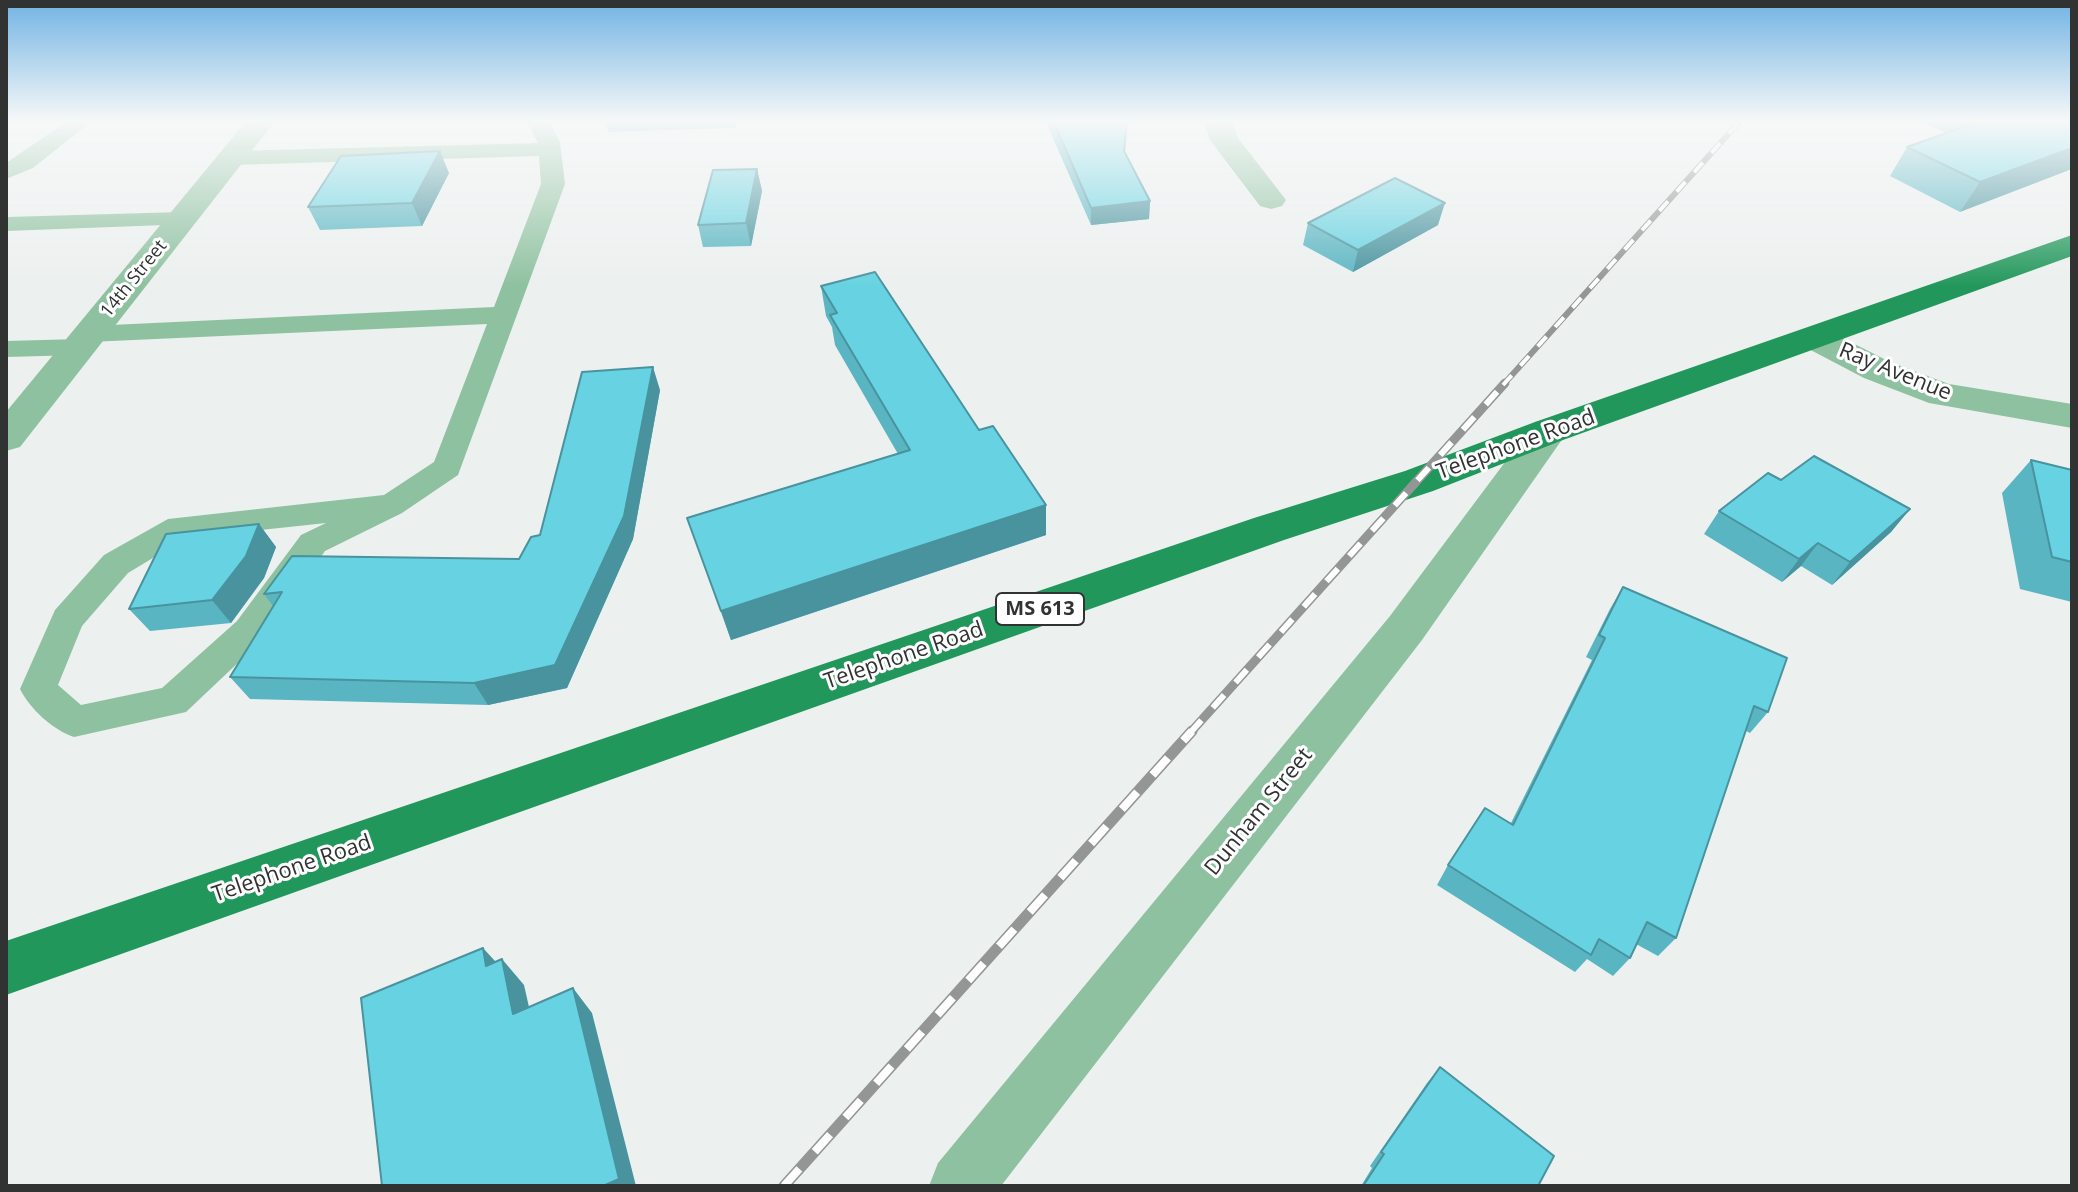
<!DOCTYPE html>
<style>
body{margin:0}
#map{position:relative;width:2078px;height:1192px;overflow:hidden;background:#ecf0ef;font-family:"Open Sans",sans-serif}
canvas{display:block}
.frame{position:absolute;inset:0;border:8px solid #313332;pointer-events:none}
</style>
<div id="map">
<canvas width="2078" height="1192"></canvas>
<div class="frame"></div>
</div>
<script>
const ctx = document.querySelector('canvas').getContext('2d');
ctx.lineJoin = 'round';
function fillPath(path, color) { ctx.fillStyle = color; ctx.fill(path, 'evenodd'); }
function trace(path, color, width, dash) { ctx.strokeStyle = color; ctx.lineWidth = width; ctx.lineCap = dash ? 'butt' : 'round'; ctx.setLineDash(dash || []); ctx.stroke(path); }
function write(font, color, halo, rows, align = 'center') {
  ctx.font = font + ' "Open Sans",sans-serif'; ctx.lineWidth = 6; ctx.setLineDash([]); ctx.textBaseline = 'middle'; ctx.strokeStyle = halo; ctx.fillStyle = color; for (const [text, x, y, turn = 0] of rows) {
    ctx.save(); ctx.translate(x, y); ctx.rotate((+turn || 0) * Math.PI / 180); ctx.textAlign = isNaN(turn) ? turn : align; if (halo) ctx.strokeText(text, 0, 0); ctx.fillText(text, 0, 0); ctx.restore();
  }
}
fillPath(new Path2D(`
 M69 120H93L33 168 6 179V163Z
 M526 120H548L560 142 565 184 458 475 402 513 325 551 261 641 186 712 74 737C53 730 30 709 20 689L55 610 104 555 168 519 384 495 434 462 487 324 89 342 93 347 89 353 79 355 6 357V341L80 339 76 334 80 328 90 326 494 307 541 184 539 156 232 165 224 163 221 158 224 153 232 151 538 143ZM326 523 301 535 237 621 162 688 81 705 58 685 82 626 128 573 186 538Z
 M182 212 191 214 194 219 191 224 6 231V217Z`), '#8ec19f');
fillPath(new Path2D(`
 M1203 120H1231L1238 138 1286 200 1282 206 1271 209 1260 206 1210 140Z
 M1815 327 1827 330 1890 362 1949 384 2072 404V428L1929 403 1864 378 1803 346 1797 338 1803 330Z
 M1549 418 1563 422 1568 431 1422 640 1001 1186H929L938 1163 1390 616 1535 422Z`), '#8ec19f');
fillPath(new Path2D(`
 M247 120H276L20 447 6 451V412Z`), '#8ec19f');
fillPath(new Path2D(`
 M2072 235V256L1563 440 1433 491 1284 540 6 995V941L1254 518 1405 471 1535 422Z`), '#22975b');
const railFar2 = new Path2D(`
 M1503 385 1741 120`);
const railFar1 = new Path2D(`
 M1190 733 1505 383`);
const rail = new Path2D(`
 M784 1186 1192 731`);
trace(railFar2, '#939695', 6);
trace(railFar1, '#939695', 9);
trace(rail, '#939695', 11);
trace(railFar2, '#fff', 4, [13]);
trace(railFar1, '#fff', 6, [17]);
trace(rail, '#fff', 8, [23]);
fillPath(new Path2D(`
 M605 120H736L735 128 608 132Z
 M1045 120H1128L1125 152 1150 201 1149 219 1091 225Z
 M1918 120H2072L1960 212 1890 176 1907 147 1946 133Z
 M757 169 762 191 751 246 703 247 698 225Z
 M449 173 422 226 320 230 308 207Z
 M1308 223 1438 225 1353 272 1303 245Z
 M821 286 1046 535 731 640 687 518 898 454 835 345 832 327 826 316Z
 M660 390 633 539 567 688 488 705 250 699 230 677 273 606 264 594 519 559Z
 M2031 460 2072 470V602L2020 589 2002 493Z
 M1910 509 1891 532 1832 585 1801 566 1782 582 1704 534 1719 511Z
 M259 524 276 547 264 578 231 623 150 631 129 609Z
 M1623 587 1768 712 1750 733 1746 731 1676 938 1658 956 1636 944 1630 958 1613 976 1587 959 1575 972 1437 885 1448 865 1511 823 1592 660 1586 657 1610 609Z
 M1440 1067 1538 1186H1361L1372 1168 1370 1166 1427 1083Z`), '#59b5c2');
fillPath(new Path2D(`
 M2072 148V169L1960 212 1980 182Z
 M440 151 449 173 422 226 412 203Z
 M757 169 762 191 751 246 746 223Z
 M1150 201 1149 219 1091 225V208Z
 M1445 203 1438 225 1353 272 1358 250Z
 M653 367 660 390 633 539 567 688 488 705 474 683Z
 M1046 505V535L731 640 721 611Z
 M1910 509 1891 532 1832 585 1850 562Z
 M259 524 276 547 264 578 231 623 212 600Z
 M1818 543 1801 566 1782 582 1799 559Z
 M483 948 505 972 502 959 524 985 536 1038 513 1014 486 966Z
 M573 988 592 1013 636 1186H603Z`), '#48939e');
const building = new Path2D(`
 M1053 120H1127L1124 151 1150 201 1091 208Z
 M1983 120H2072V148L1980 182 1907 147Z
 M440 151 412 203 308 207 341 156Z
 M757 169 746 223 698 225 713 170Z
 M1395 178 1445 203 1358 250 1308 223Z
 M875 272 979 430 993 426 1046 505 721 611 687 518 910 450 830 315 837 313 821 286Z
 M653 367 624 516 555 665 474 683 230 677 282 592 264 594 292 556 519 559 531 537 540 535 582 372Z
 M1814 456 1910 509 1850 562 1818 543 1799 559 1719 511 1768 473 1781 480Z
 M2031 460 2072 470V562L2052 557Z
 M259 524 246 556 212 600 129 609 166 534Z
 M1623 587 1787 658 1768 712 1754 706 1676 938 1647 922 1630 958 1599 939 1591 955 1448 865 1485 808 1513 825 1605 638 1599 635Z
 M483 948 486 966 502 959 513 1014 573 988 619 1179 603 1186H382L361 998Z
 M1440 1067 1554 1156 1538 1186H1363L1384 1154 1381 1152Z`);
fillPath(building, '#67d2e1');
trace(building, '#48939e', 2);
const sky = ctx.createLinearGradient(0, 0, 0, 287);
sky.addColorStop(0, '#71b3e3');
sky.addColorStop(0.42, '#f6f8f8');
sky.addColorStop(1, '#f6f8f800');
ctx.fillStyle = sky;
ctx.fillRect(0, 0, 2078, 287);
write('18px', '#313332', '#fff', [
 ["14th Street",134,279,-51]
]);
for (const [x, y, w] of [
 [1040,609,88]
]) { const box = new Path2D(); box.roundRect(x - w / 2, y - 16, w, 32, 6); ctx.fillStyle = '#fff'; ctx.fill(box); trace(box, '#313332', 2); }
write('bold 20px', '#313332', null, [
 ["MS 613",1040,609]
]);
write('22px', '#313332', '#fff', [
 ["Ray Avenue",1895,372,22],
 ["Telephone Road",1516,445,-20],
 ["Telephone Road",904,656,-19],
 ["Dunham Street",1259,812,-51],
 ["Telephone Road",292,869,-19]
]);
</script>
